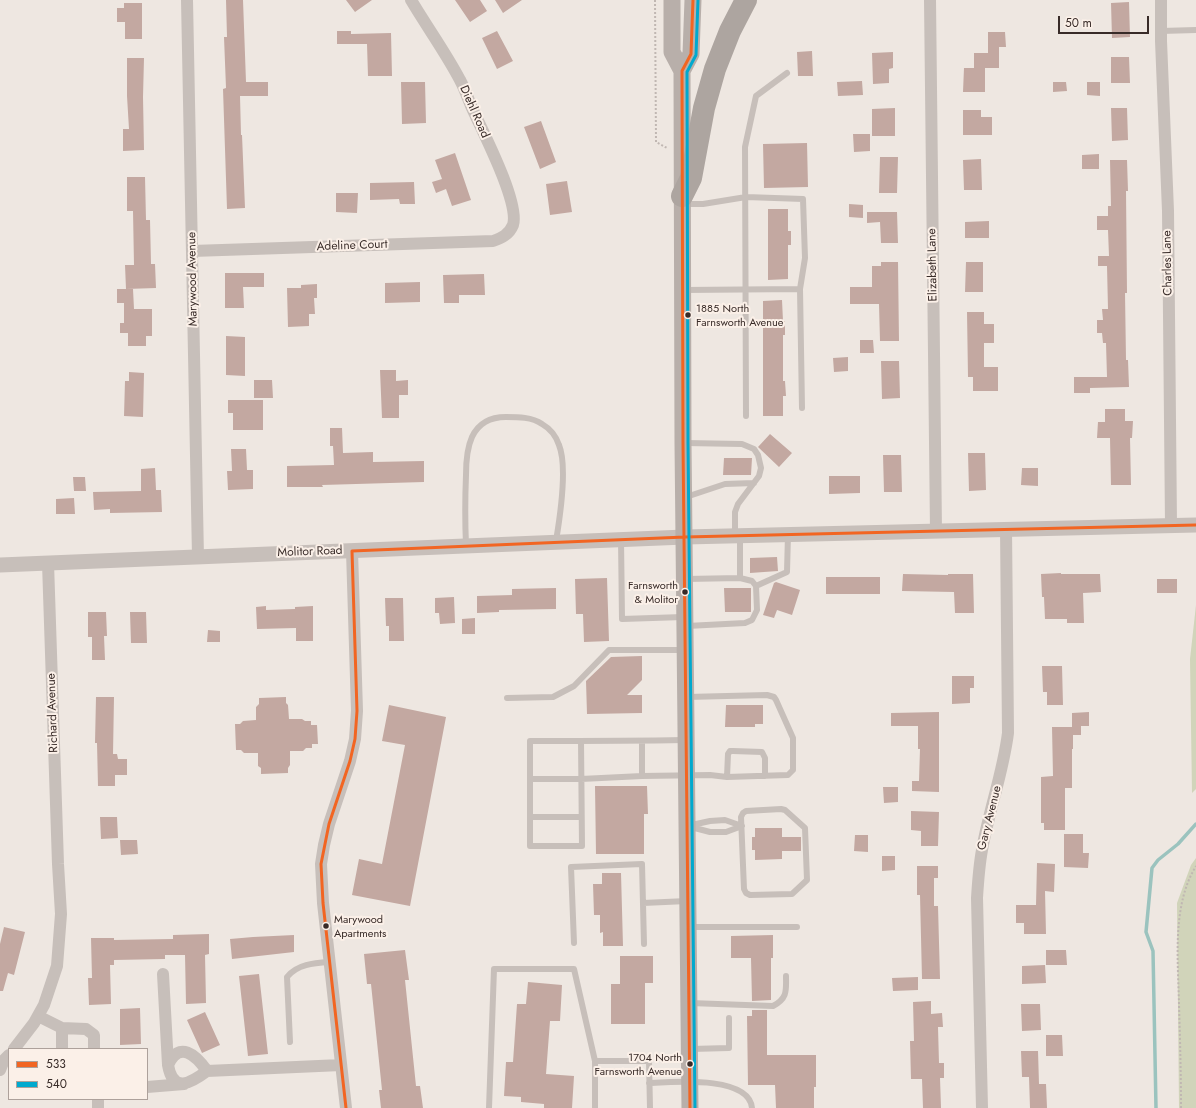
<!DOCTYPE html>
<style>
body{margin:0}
#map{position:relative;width:1196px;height:1108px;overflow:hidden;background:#eee7e1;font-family:Jost,sans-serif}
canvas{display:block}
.legend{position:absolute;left:8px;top:1048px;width:140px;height:52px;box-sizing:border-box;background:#fbf0e8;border:1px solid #ada19b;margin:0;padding:5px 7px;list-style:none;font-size:12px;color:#382b28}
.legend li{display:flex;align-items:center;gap:8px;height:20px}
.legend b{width:20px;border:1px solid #ada19b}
.scale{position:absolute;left:1058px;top:16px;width:91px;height:18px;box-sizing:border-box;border:2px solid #382b28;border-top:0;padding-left:5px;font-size:12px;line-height:14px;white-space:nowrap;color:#382b28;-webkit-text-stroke:3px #fbf0e8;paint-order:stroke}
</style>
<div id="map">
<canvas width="1196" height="1108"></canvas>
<ul class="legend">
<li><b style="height:5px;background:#f26522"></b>533</li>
<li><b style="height:5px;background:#00a9ce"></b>540</li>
</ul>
<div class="scale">50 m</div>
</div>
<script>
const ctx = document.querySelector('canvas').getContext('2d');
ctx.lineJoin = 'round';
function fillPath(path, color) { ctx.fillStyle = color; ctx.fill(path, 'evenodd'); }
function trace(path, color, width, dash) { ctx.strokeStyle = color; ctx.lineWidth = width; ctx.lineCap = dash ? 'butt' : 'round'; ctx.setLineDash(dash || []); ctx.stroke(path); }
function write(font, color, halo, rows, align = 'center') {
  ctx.font = font + ' Jost,sans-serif'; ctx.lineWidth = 4; ctx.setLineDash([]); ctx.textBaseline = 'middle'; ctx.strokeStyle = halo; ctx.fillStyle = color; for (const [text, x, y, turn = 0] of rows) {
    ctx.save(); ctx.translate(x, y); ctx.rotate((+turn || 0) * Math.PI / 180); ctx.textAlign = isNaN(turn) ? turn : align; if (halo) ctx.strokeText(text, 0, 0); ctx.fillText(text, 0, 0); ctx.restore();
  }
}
fillPath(new Path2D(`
 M1196 605V789L1192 793 1190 659Z
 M1196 858V1108H1179L1177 903 1191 865Z`), '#d1d4ba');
trace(new Path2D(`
 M1156 1108 1153 951 1146 932 1152 868 1158 860 1178 844 1196 824`), '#9bc3be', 3.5);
fillPath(new Path2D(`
 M226 0H243L246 82H268V96H240L241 135H242L245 208 227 209 223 89 226 88 224 37H227Z
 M346 0H372L355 12Z
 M455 0H480L487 11 470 22Z
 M495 0H522L503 13Z
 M1129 2 1130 37 1112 38 1111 3Z
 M124 3H142V39H125V22H117V8H124Z
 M337 31H351V34L391 33 392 76H368L367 44H337Z
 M497 31 513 61 497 69 482 38Z
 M988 32H1005L1006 47H999V68H985V92H963L964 68H974V53H988Z
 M812 51 813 76H798L797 52Z
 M893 52V68L889 69V83L873 84 872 53Z
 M1111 57H1129L1130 83H1111Z
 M127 58H144L143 97 144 150 123 151V129H129L127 96Z
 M862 81 863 95 838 96 837 82Z
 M401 82H425L426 123 402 124Z
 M1053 82H1066L1067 91 1053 92Z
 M1087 82H1100V96L1087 95Z
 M895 108V136H872V109Z
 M1111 108H1127L1128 140 1112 141Z
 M963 110H981V117H992V135H963Z
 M541 121 556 162 540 169 524 127Z
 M853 134H870V151L854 152Z
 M807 143 808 187 764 188 763 144Z
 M455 153 471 200 452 206 446 189 436 193 432 182 442 179 435 160Z
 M1099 154V169H1082V155Z
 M880 157H898L897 193H879Z
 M981 159 982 190H964L963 160Z
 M1110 160H1127L1128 191H1126L1127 293H1125L1126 360H1128L1129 387 1090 388V393H1074V377H1107L1106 343H1103L1102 333H1097V320H1103L1102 309H1108L1107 266H1098V256H1109L1108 230H1097V216H1108V206H1111Z
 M127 177H145L146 220H150L151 264H155L156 288 126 289 125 265H134L133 211H127Z
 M567 181 572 212 550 215 546 184Z
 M414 182 415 204H400L399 199 370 200V183Z
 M336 193H358L357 213 336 212Z
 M849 204 863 205V218L849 217Z
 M768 209H788V231H791V245H788V279L768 280Z
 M867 212H897L898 243H881L880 222 867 223Z
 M989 221V238H965V222Z
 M881 262H898L899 341H880L879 304H850V287H872V266H881Z
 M966 262H983V292H965Z
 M225 273H264V287H243L244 308H225Z
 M484 274 485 295H459V303H444L443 275Z
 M420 282V302L385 303V283Z
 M317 284V298H314L315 314H309V326L288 327 287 288H301V285Z
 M117 289H133L134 309H152V336H146V346H128V333H120V323H124V303H117Z
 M782 300 783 321H785V335H783V381H785L786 396H783V416H763V301Z
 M967 312H984V324H994V343H984V367H998V391H973V377H968Z
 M226 336 245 337V376L226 375Z
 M860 340H873L874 353H860Z
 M848 357V371L834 372 833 358Z
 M881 361H899L900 398 882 399Z
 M380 370H396V381L408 380V395H399V418H382Z
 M129 372 144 373 143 417 124 416 125 381H129Z
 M254 380H272L273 398H254Z
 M228 400H263V430H233V413H228Z
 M1105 409H1125V421H1133L1132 438H1130L1131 485H1111L1110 438H1097L1098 422H1105Z
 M330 428H342L343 453 373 452V462L424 461V482L322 485 323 487H287V466L334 465 333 446H330Z
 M770 434 792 453 779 467 758 447Z
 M231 449H246L247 470H253V489L228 490 227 471H232Z
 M968 453H985L986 490 969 491Z
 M883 455H901L902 492H884Z
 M724 458H752L751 475H723Z
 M155 468 156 490H161L162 512 110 513V509L94 510 93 492 141 491V469Z
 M1022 468H1038V486L1021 485Z
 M829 476H860V493L829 494Z
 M73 477H85L86 491H74Z
 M74 498 75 514H56V499Z
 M777 557 778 571 750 573V558Z
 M1061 573V574H1100L1101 592 1083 593 1084 623H1067V619H1045L1044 597H1042L1041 574Z
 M903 574 948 575V574H973L974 613H955L954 592 902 591Z
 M826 577H880V594H826Z
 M607 578 609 641 584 642 583 614H576L575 579Z
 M1157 579H1177V593H1157Z
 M776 582 800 590 792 615 777 610 774 618 763 615 774 583Z
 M556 588V609L499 610V612L477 613V596L512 595V589Z
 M724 588H751V612H725Z
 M454 597 455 623 440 624 439 613H435V598Z
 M385 598H403L404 641H389V626H386Z
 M266 606V610L295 609V607L313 606V641H296V628L257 629 256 607Z
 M88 612H106L107 636H104L105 660H92V637H88Z
 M130 612H146L147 643H131Z
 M475 618V634H462V619Z
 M208 630 220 631V642H207Z
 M642 656V680L627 695H642V713L587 714 586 681 611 657Z
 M1042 666H1062L1063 705H1047V692H1043Z
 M952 676H974V688H970V703L952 704Z
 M96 697H114L113 754H117L118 759H127V775H115V786H98L97 743H95Z
 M286 697V703L288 705 289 719H302L305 721H311V725H317L318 744H312V748H306L303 751H290V765L288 768V773L261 774V768L258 766V753H244L241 750H236L235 724H240L243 721 256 720V707L259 704V698Z
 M389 705 446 717 410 906 352 895 359 859 382 864 405 745 382 741Z
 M726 705H763V724H755V727H725Z
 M939 712V792L912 791V781H919L920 749H918V726H891V713Z
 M1089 712V726H1081V735H1073V749H1072V788H1065V830H1044V823H1041V777L1053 776 1052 727H1072V713Z
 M595 786H647L648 814H644V854H596Z
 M883 787H898V802L884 803Z
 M911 811 939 812 938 846H921V831L911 830Z
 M100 817H117L118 838 101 839Z
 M755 828H782V837H801V851H782V859L755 860V850H752V837H755Z
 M1064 834H1083V853H1089L1088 868 1064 867Z
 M855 835H868V852L854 851Z
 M120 840H137L138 854 121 855Z
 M882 856H895V870L882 871Z
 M1037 863 1055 864 1054 892 1045 891 1046 934H1024V923H1016V905H1036Z
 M917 866H938V878H934V906H938L940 979H922L920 895H917Z
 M602 873H621L623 946H603V932L600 933V915H594L593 884H602Z
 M4 927 25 932 14 975 8 973 3 991H0V944Z
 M209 934V954L205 955 206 1003 186 1004 185 955H165V959L114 960V965H110L111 1004 89 1005 88 978H92L91 938H114V940L173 939V935Z
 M294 935V952L232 959 230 939 253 937Z
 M773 935V958H771V1000L752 1001 751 958H731V936Z
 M405 950 409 980H405L416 1086H420L423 1108H381L379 1090H382L371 984H367L364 954Z
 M1046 950H1066L1067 965H1046Z
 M620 956H653V983H645V1024H611V984H620Z
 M1045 965 1046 983 1022 984V966Z
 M259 974 268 1054 248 1056 239 976Z
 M918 977V990L893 991 892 978Z
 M528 982 562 985 560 1021H550L546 1074 574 1076 572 1108H544V1104L521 1102V1097L504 1096 506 1062H513L517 1004H526Z
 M931 1001V1014L942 1013 943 1027H938L939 1063H944V1078H940L941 1108H923L922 1079H911L910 1041H914L913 1002Z
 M1021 1004H1040L1041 1030 1022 1031Z
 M140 1008 141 1044 120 1045V1009Z
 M752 1010H767V1055H816V1087H814V1108H776L775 1085H748L747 1016H752Z
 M205 1012 220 1045 202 1053 187 1020Z
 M1046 1035H1062L1063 1056H1046Z
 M1021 1051H1038L1039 1084H1046L1047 1108H1030L1029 1077H1022Z`), '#c3a8a1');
trace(new Path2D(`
 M655 0 656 142 667 148
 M1181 1108C1181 1073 1180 1038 1179 1004 1178 959 1172 905 1196 866`), '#c0b7b2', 2, [2, 2]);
trace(new Path2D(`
 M1161 31 1196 30
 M684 204H703L746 197 803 199 805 258 800 289 802 408
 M684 290 800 289
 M746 416 745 147 756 96 787 73
 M685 443 742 444 754 449 758 455 761 468 759 476 738 504 735 512V535
 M686 497 725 484 754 483
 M740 536V578
 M621 539 622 619 683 617
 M466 545C465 522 465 499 466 475 466 463 467 448 472 437 479 422 491 417 506 417 518 417 532 417 542 424 549 428 556 436 559 445 568 467 560 517 556 541
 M686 579 740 578 752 581 756 586 757 610 752 620 745 623 687 626
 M756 586 787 572 788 534
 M507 698 553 697 574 686 609 650H683
 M581 741 582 846H530V741C581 741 633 741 684 740
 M642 741V776
 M727 777 728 754 730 751H733L762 752 765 758V776
 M530 779H581L642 776 710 775 727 777 788 775 793 770V738L776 700 774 697 767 695 687 697
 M781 809 785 810 805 828 807 880 792 894 750 895 746 893 744 889 741 817 743 813 746 811Z
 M530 817H581
 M725 820 742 826 726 832H710L687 826 710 821Z
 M643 903 687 901
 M690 927H797
 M574 943 571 867 642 864 644 944
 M690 1003 773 1006C788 998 786 990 786 976
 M290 1042 287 977C297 964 314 963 330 962
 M691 1049 729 1048V1018
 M649 1083C672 1082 749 1075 752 1108
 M489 1108 494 969H574L595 1061
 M595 1108V1061H649L650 1108`), '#c7bfba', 6);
trace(new Path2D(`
 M187 0 198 557
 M930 0 936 530
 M1161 0V41L1168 211 1171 525
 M192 251 493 241C501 238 509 235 513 225 520 203 482 130 472 108 468 99 465 89 460 80 446 53 427 27 411 0
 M163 974 168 1065
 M38 1016 62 1028 86 1029 94 1035V1049
 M14 1049 34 1023 44 1005 57 966 61 914 58 864 48 563
 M62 1049V1028
 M0 1070 4 1060 9 1055
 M207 1071C191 1083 173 1094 168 1065 179 1040 196 1055 207 1071L341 1065
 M147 1087 184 1084
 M98 1099V1108
 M346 1108 323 903 321 864 324 845 329 824 350 761 355 739 357 711 352 551
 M982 1108 977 898C978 882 979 866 982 850 989 810 1003 773 1008 733L1006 528`), '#c7bfba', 12);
trace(new Path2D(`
 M0 565 685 537 1196 525`), '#c7bfba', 15);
trace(new Path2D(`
 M672 0V52L682 71 683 443 690 1108
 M682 71 691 54 693 0`), '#b8afaa', 17);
trace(new Path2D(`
 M682 196 691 178 704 108 715 69 730 31 746 0`), '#ada5a0', 22);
trace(new Path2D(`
 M352 551 685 537 1196 525
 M346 1108 323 903 321 864 329 824 350 761 355 739 357 711 352 551
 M690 1108 683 443 682 71 691 54 693 0`), '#f26522', 3);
trace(new Path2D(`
 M695 1108 688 443 687 72 696 55 698 0`), '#00a9ce', 3);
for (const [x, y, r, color] of [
 [688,315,3.5,"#382b28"],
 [685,592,3.5,"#382b28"],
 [326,926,3.5,"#382b28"],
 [690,1064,3.5,"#382b28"]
]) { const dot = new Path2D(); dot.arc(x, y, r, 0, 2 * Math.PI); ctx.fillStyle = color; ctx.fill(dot); trace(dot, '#fbf0e8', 1.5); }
write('11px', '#382b28', '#fbf0e8', [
 ["1885 North",696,309],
 ["Farnsworth Avenue",696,323],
 ["Farnsworth",678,586,"right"],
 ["& Molitor",678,600,"right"],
 ["Marywood",334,920],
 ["Apartments",334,934],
 ["1704 North",682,1058,"right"],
 ["Farnsworth Avenue",682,1072,"right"]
], 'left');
write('12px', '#382b28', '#fbf0e8', [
 ["Diehl Road",474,112,66],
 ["Adeline Court",352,246,-2],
 ["Charles Lane",1168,263,-91],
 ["Elizabeth Lane",933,265,-91],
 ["Marywood Avenue",193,279,-91],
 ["Molitor Road",310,552,-2],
 ["Richard Avenue",53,713,-92],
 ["Gary Avenue",990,818,-76]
]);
</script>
